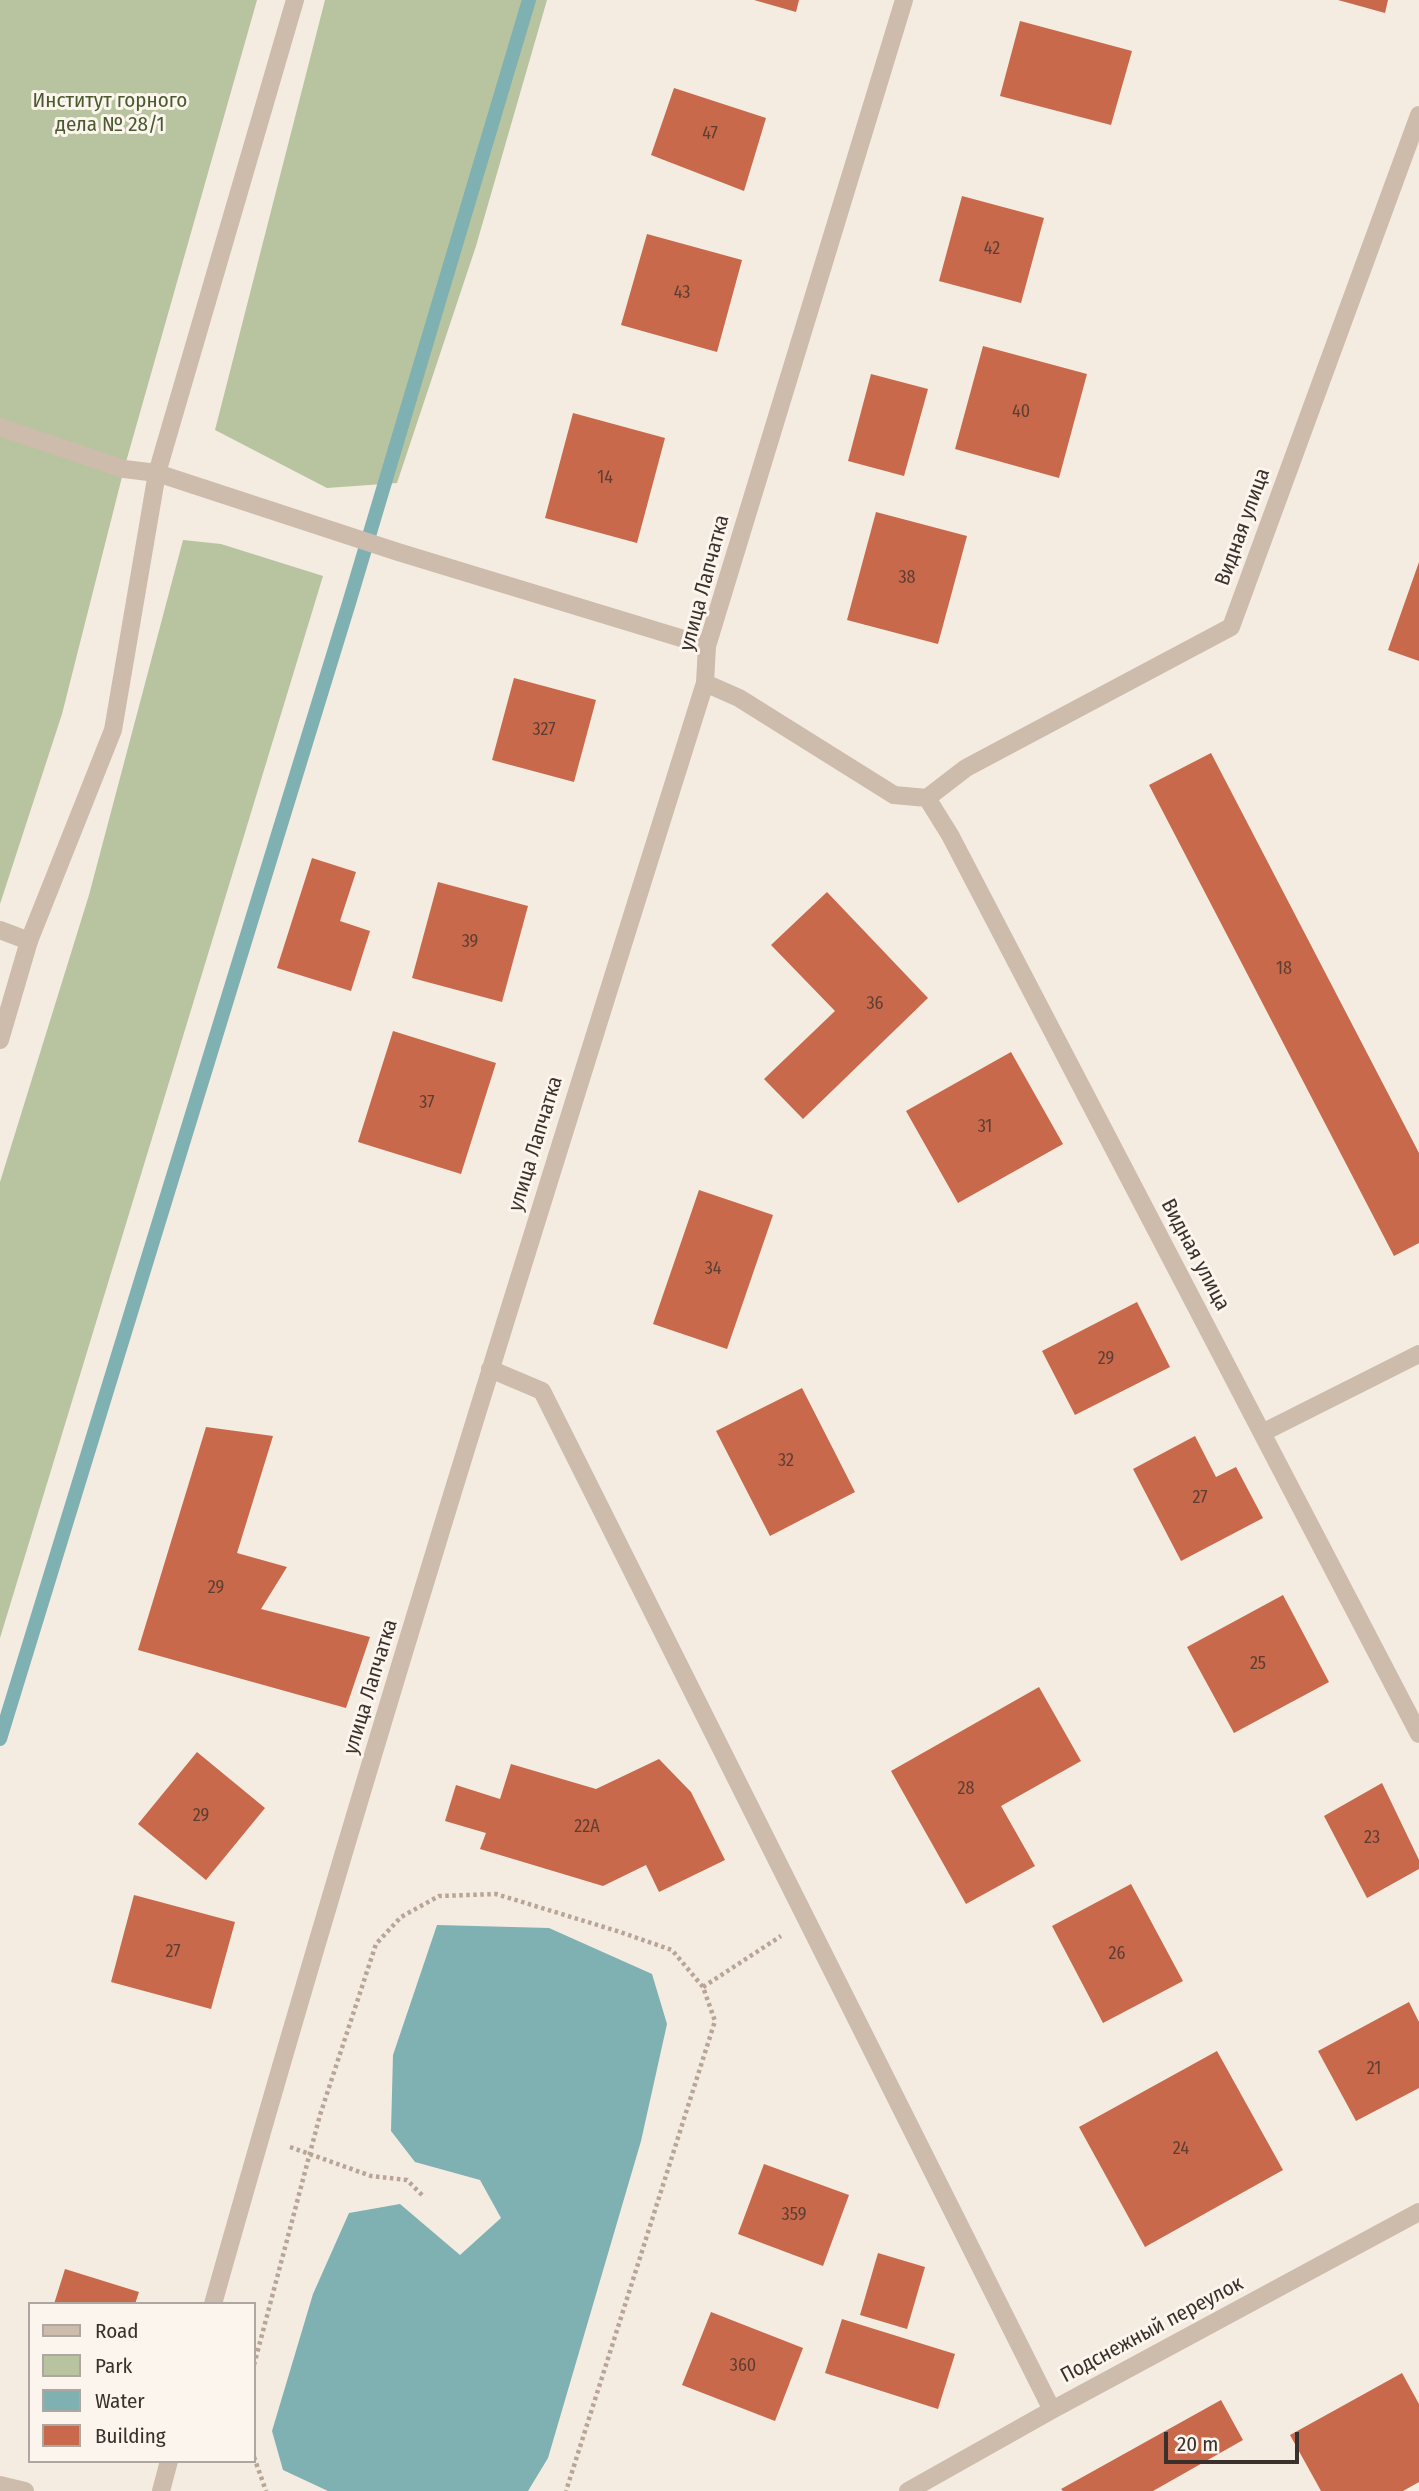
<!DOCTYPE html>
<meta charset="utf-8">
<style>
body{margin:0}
#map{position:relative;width:1419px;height:2491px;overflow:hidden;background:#f4ebe1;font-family:"Fira Sans Condensed",sans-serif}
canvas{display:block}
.legend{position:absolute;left:28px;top:2302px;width:228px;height:161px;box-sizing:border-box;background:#fbf5ee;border:2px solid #aea6a0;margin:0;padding:9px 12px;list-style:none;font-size:21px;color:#3b302b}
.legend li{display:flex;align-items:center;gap:14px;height:35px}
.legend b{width:35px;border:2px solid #aea6a0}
.scale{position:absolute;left:1164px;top:2432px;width:135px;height:32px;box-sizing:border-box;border:4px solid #3b302b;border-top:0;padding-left:9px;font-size:21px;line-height:24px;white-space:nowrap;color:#3b302b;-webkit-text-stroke:5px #fbf5ee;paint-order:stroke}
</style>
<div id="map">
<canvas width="1419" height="2491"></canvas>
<ul class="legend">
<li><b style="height:9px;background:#cdbbac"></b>Road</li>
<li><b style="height:19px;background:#b8c4a0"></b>Park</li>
<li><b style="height:19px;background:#7fb0b2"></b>Water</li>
<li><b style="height:19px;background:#c8694b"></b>Building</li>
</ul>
<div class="scale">20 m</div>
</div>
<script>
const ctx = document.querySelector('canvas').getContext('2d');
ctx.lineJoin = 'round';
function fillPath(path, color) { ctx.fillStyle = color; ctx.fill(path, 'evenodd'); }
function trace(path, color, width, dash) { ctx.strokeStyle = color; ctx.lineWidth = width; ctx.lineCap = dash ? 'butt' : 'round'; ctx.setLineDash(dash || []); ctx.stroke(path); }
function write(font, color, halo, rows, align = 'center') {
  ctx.font = font + ' "Fira Sans Condensed",sans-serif'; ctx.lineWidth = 6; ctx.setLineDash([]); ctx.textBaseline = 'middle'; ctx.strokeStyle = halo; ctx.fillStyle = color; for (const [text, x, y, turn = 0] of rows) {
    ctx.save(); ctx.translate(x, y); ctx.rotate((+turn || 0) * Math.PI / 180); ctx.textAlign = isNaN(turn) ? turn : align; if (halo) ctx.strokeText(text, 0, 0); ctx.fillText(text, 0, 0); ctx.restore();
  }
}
fillPath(new Path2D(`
 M0 0H257L124 469 62 714 0 904Z
 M325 0H547L476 246 397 483 327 488 215 430Z
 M183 540 221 544 323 576 0 1638V1182L89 895Z`), '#b8c4a0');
fillPath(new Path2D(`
 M437 1925 549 1928 652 1974 667 2024 641 2141 548 2458 528 2491H328L283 2470 272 2431 313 2294 349 2213 400 2204 460 2255 501 2218 480 2180 415 2162 391 2131 393 2055Z`), '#7fb0b2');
trace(new Path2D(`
 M0 1739 349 603 529 0`), '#7fb0b2', 14);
fillPath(new Path2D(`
 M754 0H799L796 12Z
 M1338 0H1388L1385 13Z
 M1020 21 1132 51 1111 125 1000 96Z
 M674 88 766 118 744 191 651 155Z
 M962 196 1044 218 1021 303 939 281Z
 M647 234 742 260 717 352 621 325Z
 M983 346 1087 374 1059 478 955 449Z
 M871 374 928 389 904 476 848 461Z
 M573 413 665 438 637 543 545 518Z
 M876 512 967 536 938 644 847 620Z
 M1419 562V661L1388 650Z
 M514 678 596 700 574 782 492 760Z
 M1211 753 1419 1153V1243L1394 1256 1149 785Z
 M312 858 356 872 340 921 370 931 351 991 277 968Z
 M438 882 528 906 502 1002 412 978Z
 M827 892 928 998 803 1119 764 1079 835 1011 771 945Z
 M393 1031 496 1063 461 1174 358 1142Z
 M1011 1052 1063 1144 958 1203 906 1111Z
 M699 1190 773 1215 727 1349 653 1324Z
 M1137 1302 1170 1367 1075 1415 1042 1351Z
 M802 1388 855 1492 770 1536 716 1431Z
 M206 1427 273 1436 237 1553 287 1567 261 1609 370 1637 346 1708 138 1650Z
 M1195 1436 1216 1477 1236 1467 1263 1518 1181 1561 1133 1469Z
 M1283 1595 1329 1682 1234 1733 1187 1647Z
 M1039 1687 1081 1761 1001 1806 1035 1866 966 1904 891 1771Z
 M197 1752 265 1808 206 1880 138 1824Z
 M659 1759 691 1792 725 1860 659 1892 646 1865 603 1886 480 1849 486 1833 445 1821 456 1785 500 1799 511 1764 596 1789Z
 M1382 1783 1419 1860V1869L1367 1898 1324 1816Z
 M1131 1884 1183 1981 1103 2023 1052 1926Z
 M134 1895 235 1922 211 2009 111 1982Z
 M1409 2002 1419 2022V2088L1356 2121 1318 2051Z
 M1217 2051 1283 2170 1145 2247 1079 2127Z
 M764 2164 849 2195 823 2266 738 2234Z
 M878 2253 925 2267 907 2329 860 2315Z
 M65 2269 139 2292 135 2304H54Z
 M711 2312 803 2348 775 2421 682 2385Z
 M842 2319 955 2354 938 2409 825 2373Z
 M1402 2373 1419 2404V2482L1403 2491H1321L1290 2435Z
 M1221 2400 1243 2440 1153 2491H1063L1061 2489Z`), '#c8694b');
trace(new Path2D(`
 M703 1987 781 1936
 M290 2147 371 2176 407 2180 424 2197
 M254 2365 320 2115 376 1944 401 1917 439 1896 496 1894 617 1931 672 1950 703 1987 715 2021 566 2491
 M254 2457 266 2491`), '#b9a596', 4.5, [3.5, 3.5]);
trace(new Path2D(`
 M0 427 124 469 157 473 398 552 707 646
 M0 930 29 941`), '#cdbbac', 18);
trace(new Path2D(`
 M705 683 739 698 894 795 927 798 950 835 1419 1734
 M927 798 966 768 1231 627 1419 115
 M0 1040 29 941 113 730 157 473 295 0
 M490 1369 542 1391 1052 2410
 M1262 1433 1419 1354
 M213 2304C366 1760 536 1222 705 683L707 646 904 0
 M0 2485 25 2491
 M161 2491 169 2461
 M908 2491 1052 2410 1419 2212`), '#cdbbac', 18);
write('18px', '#5e3e33', null, [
 ["47",710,134],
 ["42",992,249],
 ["43",682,293],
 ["40",1021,412],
 ["14",605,478],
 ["38",907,578],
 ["327",544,730],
 ["39",470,942],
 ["18",1284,969],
 ["36",875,1004],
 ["37",427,1103],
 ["31",985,1127],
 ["34",713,1269],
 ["29",1106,1359],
 ["32",786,1461],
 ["27",1200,1498],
 ["29",216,1588],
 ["25",1258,1664],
 ["28",966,1789],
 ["29",201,1816],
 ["22А",587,1827],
 ["23",1372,1838],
 ["27",173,1952],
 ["26",1117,1954],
 ["21",1374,2069],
 ["24",1181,2149],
 ["359",794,2215],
 ["360",743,2366]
]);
write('21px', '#4a5a2e', '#fbf5ee', [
 ["Институт горного",110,101],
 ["дела № 28/1",110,125]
]);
write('21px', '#3b302b', '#fbf5ee', [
 ["Видная улица",1243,527,-70],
 ["улица Лапчатка",705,583,-75],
 ["улица Лапчатка",536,1144,-73],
 ["Видная улица",1195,1255,62],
 ["улица Лапчатка",371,1687,-73],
 ["Подснежный переулок",1152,2330,-28]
]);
</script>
